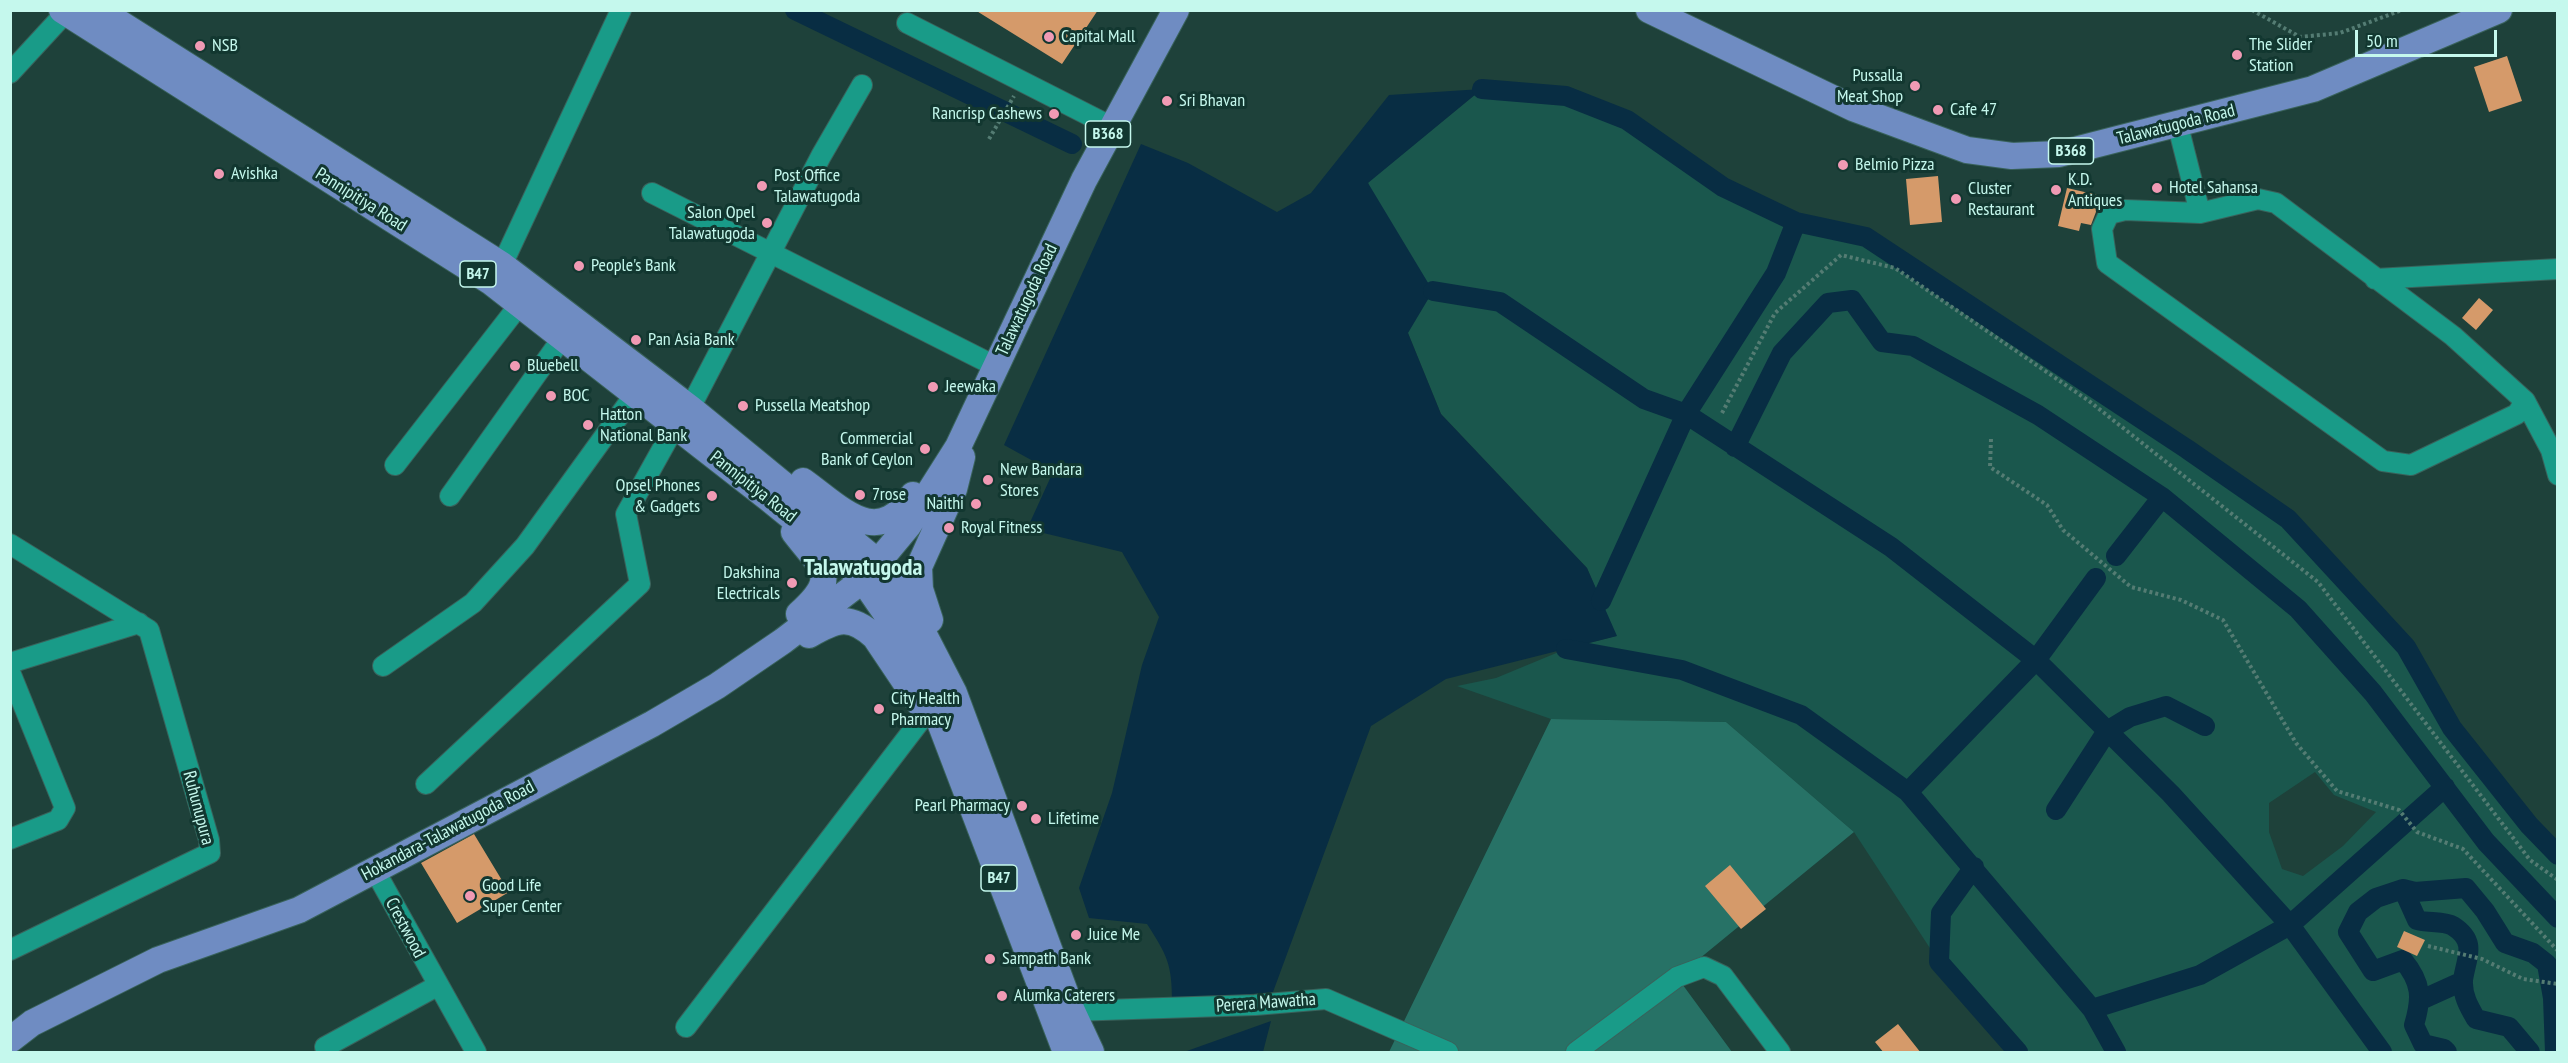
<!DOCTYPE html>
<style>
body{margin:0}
#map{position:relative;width:2568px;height:1063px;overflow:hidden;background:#1e413a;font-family:"PT Sans Narrow",sans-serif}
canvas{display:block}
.frame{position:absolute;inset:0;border:12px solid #c5f8ed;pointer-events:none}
.scale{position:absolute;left:2355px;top:30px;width:142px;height:27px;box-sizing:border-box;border:3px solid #c5f8ed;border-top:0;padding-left:8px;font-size:18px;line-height:21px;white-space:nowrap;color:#c5f8ed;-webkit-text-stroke:4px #123730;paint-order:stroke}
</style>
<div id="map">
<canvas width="2568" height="1063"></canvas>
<div class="frame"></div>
<div class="scale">50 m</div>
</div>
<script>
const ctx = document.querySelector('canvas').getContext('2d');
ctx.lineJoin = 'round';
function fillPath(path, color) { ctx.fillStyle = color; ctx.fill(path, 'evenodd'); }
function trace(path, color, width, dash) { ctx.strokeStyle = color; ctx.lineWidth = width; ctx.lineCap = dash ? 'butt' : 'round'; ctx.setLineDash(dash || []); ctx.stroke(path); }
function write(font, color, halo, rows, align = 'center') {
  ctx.font = font + ' "PT Sans Narrow",sans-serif'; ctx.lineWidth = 6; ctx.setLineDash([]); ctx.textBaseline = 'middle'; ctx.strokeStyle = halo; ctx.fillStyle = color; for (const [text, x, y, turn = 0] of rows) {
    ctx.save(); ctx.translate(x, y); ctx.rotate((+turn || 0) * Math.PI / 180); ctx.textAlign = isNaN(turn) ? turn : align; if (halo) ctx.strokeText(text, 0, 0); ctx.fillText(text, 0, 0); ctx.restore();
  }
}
fillPath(new Path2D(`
 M1482 89 1566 96 1627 120 1723 187 1796 222 1866 237 2187 449 2288 519 2406 647 2452 728 2529 825 2557 855V1052H2018L1939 962 1854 832 1726 722 1551 719 1457 686 1496 678 1566 649 1616 636 1587 568 1441 414 1408 333 1368 182ZM2315 772 2334 795 2376 812 2343 846 2303 876 2282 869 2269 832V803Z`), '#1a574d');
fillPath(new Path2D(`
 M1551 719 1726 722 1854 832 1677 977 1732 1052H1389Z`), '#277266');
fillPath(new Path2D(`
 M1482 89 1368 183 1433 291 1408 333 1441 414 1587 568 1617 636 1446 679 1371 726 1273 992 1172 1001C1172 964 1167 955 1147 924L1089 918 1079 888 1112 793 1142 665 1159 617 1122 552 1027 529 1053 472 1004 445 1141 144 1188 163 1277 212 1311 193 1389 95Z
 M1271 1021 1263 1052H1184Z`), '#082d43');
trace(new Path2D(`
 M795 10 1072 144
 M1482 89 1566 96 1627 120 1723 187 1796 222 1776 273 1686 414 1601 601
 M1796 222 1866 237 2187 449 2288 519 2406 647 2452 728 2529 825 2558 855
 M1433 291 1500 302 1644 399 1686 414 1891 547 2036 660 2171 794 2290 925 2382 1052
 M1735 447 1782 353 1828 303 1852 300 1882 342 1913 346 2038 415 2162 497 2298 609 2373 693 2486 842 2558 918
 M2116 556 2162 497
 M1566 649 1682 670 1801 715 1908 792 2092 1009 2116 1052
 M1908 792 2036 660 2096 578
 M2056 810 2107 731 2130 717 2166 706 2205 726
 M1974 867 1941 913 1939 962 2018 1052
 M2403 889 2417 920C2427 923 2445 921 2453 926 2478 942 2466 958 2463 980 2462 995 2469 1007 2476 1019L2509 1027 2530 1052
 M2421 1000 2463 981
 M2092 1009 2200 975 2290 925 2445 787
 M2447 1052 2444 1049 2423 1044 2414 1025C2422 998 2422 983 2403 960L2373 971 2348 932 2358 912 2376 898 2403 889 2415 892 2466 888 2485 911 2505 943 2533 953 2547 964 2553 998 2555 1052`), '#082d43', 20);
fillPath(new Path2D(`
 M975 10H1098L1062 64Z
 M2507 56 2522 101 2489 112 2474 67Z
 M1938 176 1942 222 1910 225 1906 179Z
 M2067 188 2102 196 2091 225 2081 223 2079 231 2058 226Z
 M2479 298 2493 310 2476 330 2462 318Z
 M474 834 509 892 457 923 421 863Z
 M1730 865 1766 909 1741 929 1705 886Z
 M2404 931 2425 940 2417 956 2397 947Z
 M1898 1024 1921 1053H1884L1875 1042Z`), '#d59a6a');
const minor = new Path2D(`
 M907 23 1112 127
 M10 73 68 10
 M2178 126 2200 213
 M652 193 997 367
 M495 276 502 265 621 10
 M2375 279 2558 269
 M2525 401 2517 414 2411 465 2383 461 2107 263 2102 229 2109 214 2125 210 2200 213 2258 199 2276 203 2453 336 2525 401 2551 450 2558 475
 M690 408 821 156 862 85
 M395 465 520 304
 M450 496 563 337
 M10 544 149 630 209 840 210 853 10 950
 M10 663 139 623
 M383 666 473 603 525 546 635 394
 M10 672 65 808 58 820 10 839
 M426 784 640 584 626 514 675 426
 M374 869 476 1052
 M1072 1011 1255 1005 1326 999 1448 1052
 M686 1027 933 704
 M325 1047 437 986
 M1576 1052 1677 977 1704 967 1723 976 1780 1052`);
const major = new Path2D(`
 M62 10 491 282 768 498 832 550 863 580 896 628 933 704 1066 1052
 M99 10 502 265 690 408 879 563 902 592 954 693 1072 1011 1091 1052
 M1649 10 1853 108 1967 150 2012 156 2059 154 2313 89 2499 10
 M803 481C842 509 877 550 913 495
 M794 532C822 569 841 576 799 614
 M930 620 920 589 919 567 954 489 962 457
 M809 635C837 619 850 614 875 637L920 704
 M10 1040 32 1023 158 960 299 910 652 724 717 686 783 641 863 580 908 526 958 447 1084 180 1176 10`);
trace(minor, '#39625b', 22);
trace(major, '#39625b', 28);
trace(new Path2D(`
 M2252 10 2300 37 2340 33 2402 10
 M989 139 1014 96
 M1722 413 1775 313 1841 255 1895 268 2089 401 2318 582 2530 860 2558 880
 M1991 439 1990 467 2047 505 2063 530 2131 587 2181 600 2223 620 2296 743 2337 791 2399 810 2417 832 2463 849 2558 951
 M2428 946 2482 959 2523 979 2558 984`), '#547c73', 4, [3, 3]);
trace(minor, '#199b88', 20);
trace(major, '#6f8cc2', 26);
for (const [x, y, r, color] of [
 [1049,37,6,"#f09ab4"],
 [200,46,6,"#f09ab4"],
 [2237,55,6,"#f09ab4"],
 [1915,86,6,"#f09ab4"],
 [1167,101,6,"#f09ab4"],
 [1938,110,6,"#f09ab4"],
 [1054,114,6,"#f09ab4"],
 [1843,165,6,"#f09ab4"],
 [219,174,6,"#f09ab4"],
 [762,186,6,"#f09ab4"],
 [2157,188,6,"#f09ab4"],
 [2056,190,6,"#f09ab4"],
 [1956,199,6,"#f09ab4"],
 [767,223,6,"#f09ab4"],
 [579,266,6,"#f09ab4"],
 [636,340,6,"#f09ab4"],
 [515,366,6,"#f09ab4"],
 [933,387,6,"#f09ab4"],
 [551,396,6,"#f09ab4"],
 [743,406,6,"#f09ab4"],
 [588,425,6,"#f09ab4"],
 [925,449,6,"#f09ab4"],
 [988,480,6,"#f09ab4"],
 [860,495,6,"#f09ab4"],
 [712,496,6,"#f09ab4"],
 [976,504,6,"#f09ab4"],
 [949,528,6,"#f09ab4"],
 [792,583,6,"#f09ab4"],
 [879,709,6,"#f09ab4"],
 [1022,806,6,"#f09ab4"],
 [1036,819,6,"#f09ab4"],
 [470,896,6,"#f09ab4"],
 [1076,935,6,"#f09ab4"],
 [990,959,6,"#f09ab4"],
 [1002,996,6,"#f09ab4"]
]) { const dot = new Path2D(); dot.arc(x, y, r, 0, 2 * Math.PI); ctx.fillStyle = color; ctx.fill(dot); trace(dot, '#123730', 2); }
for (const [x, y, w] of [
 [1108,134,45],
 [2071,151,45],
 [478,274,36],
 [999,878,36]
]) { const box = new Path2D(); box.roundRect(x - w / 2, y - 13, w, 26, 4.5); ctx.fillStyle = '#123730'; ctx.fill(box); trace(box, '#c5f8ed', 1.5); }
write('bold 16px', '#c5f8ed', null, [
 ["B368",1108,134],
 ["B368",2071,151],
 ["B47",478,274],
 ["B47",999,878]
]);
write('18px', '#c5f8ed', '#123730', [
 ["Capital Mall",1061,37],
 ["The Slider",2249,45],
 ["Station",2249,66],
 ["NSB",212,46],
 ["Pussalla",1903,76,"right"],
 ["Meat Shop",1903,97,"right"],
 ["Sri Bhavan",1179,101],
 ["Cafe 47",1950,110],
 ["Rancrisp Cashews",1042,114,"right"],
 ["Belmio Pizza",1855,165],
 ["Avishka",231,174],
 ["Post Office",774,176],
 ["Talawatugoda",774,197],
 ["K.D.",2068,180],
 ["Antiques",2068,201],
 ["Hotel Sahansa",2169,188],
 ["Cluster",1968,189],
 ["Restaurant",1968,210],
 ["Salon Opel",755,213,"right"],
 ["Talawatugoda",755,234,"right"],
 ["People's Bank",591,266],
 ["Pan Asia Bank",648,340],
 ["Bluebell",527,366],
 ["Jeewaka",945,387],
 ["BOC",563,396],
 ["Pussella Meatshop",755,406],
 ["Hatton",600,415],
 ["National Bank",600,436],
 ["Commercial",913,439,"right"],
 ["Bank of Ceylon",913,460,"right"],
 ["New Bandara",1000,470],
 ["Stores",1000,491],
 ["Opsel Phones",700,486,"right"],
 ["& Gadgets",700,507,"right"],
 ["7rose",872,495],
 ["Naithi",964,504,"right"],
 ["Royal Fitness",961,528],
 ["Dakshina",780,573,"right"],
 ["Electricals",780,594,"right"],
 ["City Health",891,699],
 ["Pharmacy",891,720],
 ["Pearl Pharmacy",1010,806,"right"],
 ["Lifetime",1048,819],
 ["Good Life",482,886],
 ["Super Center",482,907],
 ["Juice Me",1088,935],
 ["Sampath Bank",1002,959],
 ["Alumka Caterers",1014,996]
], 'left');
write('18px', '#c5f8ed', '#123730', [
 ["Talawatugoda Road",2176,125,-14],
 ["Pannipitiya Road",361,200,32],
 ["Talawatugoda Road",1027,300,-65],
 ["Pannipitiya Road",753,487,38],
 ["Ruhunupura",198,808,75],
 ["Hokandara-Talawatugoda Road",448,831,-28],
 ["Crestwood",405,928,62],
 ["Perera Mawatha",1266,1003,-4]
]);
write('bold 24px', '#c5f8ed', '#123730', [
 ["Talawatugoda",863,568]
]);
</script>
